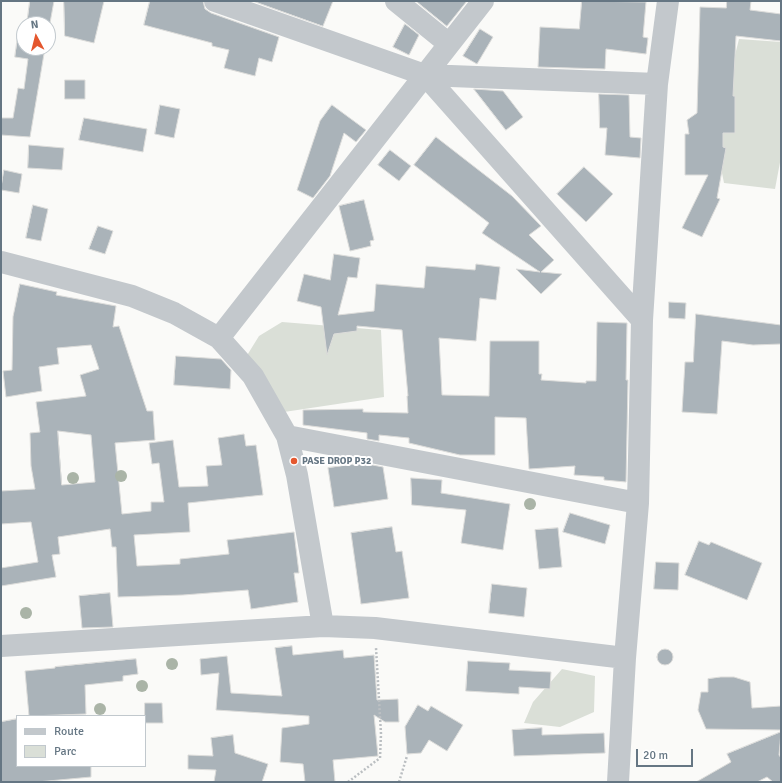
<!DOCTYPE html>
<style>
body{margin:0}
#map{position:relative;width:782px;height:783px;overflow:hidden;background:#fafaf8;font-family:Signika,sans-serif}
canvas{display:block}
.frame{position:absolute;inset:0;border:2px solid #657683;pointer-events:none}
.legend{position:absolute;left:16px;top:715px;width:130px;height:52px;box-sizing:border-box;background:#fff;border:1px solid #c1c8cd;margin:0;padding:5px 7px;list-style:none;font-size:12px;color:#657683}
.legend li{display:flex;align-items:center;gap:8px;height:20px}
.legend b{width:20px;border:1px solid #c1c8cd}
.north{position:absolute;left:16px;top:16px;width:40px;height:40px;box-sizing:border-box;background:#fff;border:1px solid #c1c8cd;border-radius:50%;rotate:353deg;font-size:11px;font-weight:700;line-height:16px;text-align:center;color:#657683}
.north::after{content:'';display:block;margin:auto;width:14px;height:18px;background:#e4572e;clip-path:polygon(50% 0,100% 100%,50% 72%,0 100%)}
.scale{position:absolute;left:636px;top:749px;width:57px;height:18px;box-sizing:border-box;border:2px solid #657683;border-top:0;padding-left:5px;font-size:12px;line-height:14px;white-space:nowrap;color:#657683;-webkit-text-stroke:3px #fff;paint-order:stroke}
</style>
<div id="map">
<canvas width="782" height="783"></canvas>
<div class="frame"></div>
<ul class="legend">
<li><b style="height:5px;background:#c3c8cc"></b>Route</li>
<li><b style="height:11px;background:#dadfd7"></b>Parc</li>
</ul>
<div class="north">N</div>
<div class="scale">20 m</div>
</div>
<script>
const ctx = document.querySelector('canvas').getContext('2d');
ctx.lineJoin = 'round';
function fillPath(path, color) { ctx.fillStyle = color; ctx.fill(path, 'evenodd'); }
function trace(path, color, width, dash) { ctx.strokeStyle = color; ctx.lineWidth = width; ctx.lineCap = dash ? 'butt' : 'round'; ctx.setLineDash(dash || []); ctx.stroke(path); }
function write(font, color, halo, rows, align = 'center') {
  ctx.font = font + ' Signika,sans-serif'; ctx.lineWidth = 4; ctx.setLineDash([]); ctx.textBaseline = 'middle'; ctx.strokeStyle = halo; ctx.fillStyle = color; for (const [text, x, y, turn = 0] of rows) {
    ctx.save(); ctx.translate(x, y); ctx.rotate((+turn || 0) * Math.PI / 180); ctx.textAlign = isNaN(turn) ? turn : align; if (halo) ctx.strokeText(text, 0, 0); ctx.fillText(text, 0, 0); ctx.restore();
  }
}
fillPath(new Path2D(`
 M739 39 781 42V157L775 189 724 183 718 153 726 91Z
 M282 322 381 330 384 397 284 412 246 357 259 336Z
 M562 669 595 676 594 712 560 727 524 723 533 702Z`), '#dadfd7');
const building = new Path2D(`
 M30 1H54L48 34V24H27Z
 M64 1H104L94 43 65 36Z
 M150 1H203L205 9 211 13 279 37 272 62 259 58 255 76 224 68 229 50 212 46V43L144 25Z
 M253 1H333L323 26Z
 M416 1H467L447 26Z
 M582 1 646 2 643 37 648 38 646 54 606 49 605 69 538 67 540 27 579 29Z
 M727 1H751L750 10 781 14V41L736 36 733 96H735V133H723V147L726 148 717 198 720 199 702 237 682 228 708 175H685V134H689L687 120 697 113 700 7 726 8Z
 M405 24 419 35 409 55 393 47Z
 M480 29 493 37 477 64 463 56Z
 M18 36 24 37V48H45L30 137 1 135V118H13L18 88 24 89 28 59 15 57Z
 M65 80H85V99H65Z
 M474 89 503 91 523 117 506 130Z
 M599 94 629 95 630 137 641 138 640 158 605 155 607 128H600Z
 M160 105 180 109 174 138 155 134Z
 M332 105 366 130 356 142 344 133 330 176 313 198 297 190 320 121Z
 M84 118 147 129 143 152 79 140Z
 M436 137 512 196 541 226 529 235 554 260 541 272 562 274 541 294 516 269 540 272 482 233 489 223 414 165Z
 M29 145 64 148 62 170 28 168Z
 M390 150 411 166 399 181 378 165Z
 M584 167 613 194 586 222 557 194Z
 M4 170 22 174 19 193 1 190Z
 M364 200 374 240 370 241 371 246 350 251 339 206Z
 M33 205 48 209 41 241 26 238Z
 M98 226 113 231 105 254 89 249Z
 M334 254 360 258 357 278 348 277 338 315 374 311 376 284 424 288 426 266 475 270 476 264 500 267 496 300 480 298 476 341 439 338 442 395 489 396 490 341H539V374H542L541 380 586 383V381H596L597 322 627 323 626 380H628L626 482 604 480V477L574 475 575 466 529 469 526 418 495 417V455H460L409 443V438L379 435V441L367 439V433L303 425V410L363 409V412L408 413 407 396H408L402 330 357 326V331L334 334 327 355 321 307 297 301 304 274 330 280Z
 M20 284 57 292 56 295 116 306 113 327 119 326 147 411H153L155 440 115 443 122 514 151 511V502H164L159 463 152 464 149 443 173 440 179 487 208 486 206 466 222 465 218 438 244 434 246 446 256 445 263 495 188 503 190 532 134 535 137 566 180 564V559L229 554 227 540 294 532 299 573H294L298 602 251 609 248 590 183 595 118 597 116 547H112L110 529 58 537 60 554 52 555 56 577 1 586V568L38 562 31 522 1 524V491L35 489 31 466 30 433 40 432 36 402 86 396 80 375 99 369 91 345 57 348 59 364 39 367 42 391 6 397 3 371 12 370 13 317ZM58 431 91 435 95 482 62 485Z
 M669 302 686 303 685 319 669 318Z
 M696 314 781 325V344L753 345 722 341 717 414 682 412 685 362H693Z
 M176 356 221 359 231 370 230 389 174 385Z
 M362 463 383 467 388 499 334 507 328 468Z
 M411 478 442 480 441 493 510 504 503 550 461 543 466 510 412 505Z
 M570 513 610 525 605 544 563 532Z
 M392 527 396 552 402 551 409 598 361 604 351 533Z
 M558 528 562 567 539 569 535 530Z
 M699 541 709 545 711 542 762 563 747 600 685 575Z
 M656 562 679 563 678 590 654 589Z
 M492 584 527 588 524 617 489 613Z
 M110 593 113 627 82 628 79 596Z
 M292 646 293 655 343 650 344 658 374 655 377 700 398 699 399 722H385L374 715 378 756 333 760 335 782H305L303 764 280 762 282 728 309 724V716L216 710 219 673 201 675 200 659 227 656 231 693 282 696 275 648Z
 M657 657a8 8 0 1 1 16 0a8 8 0 1 1-16 0Z
 M136 659 138 674 123 676V681L85 685 86 714 29 716 25 671 55 668V667Z
 M468 661 510 663 509 670 551 672 550 689 519 687V694L466 691Z
 M721 677H734L750 682 752 708 781 706V730L706 729 698 710 701 692H708V679Z
 M145 703H162L163 723H145Z
 M418 705 428 711 431 706 463 725 447 751 429 740 421 753 407 754 405 727Z
 M17 719V766H91V777L37 782H1V722Z
 M542 728V735L604 733 605 753 514 756 512 730Z
 M781 732 779 755 781 758V782H773L767 777 757 782H696L731 762 727 754Z
 M233 735 235 753 268 764 262 782H214L216 770 188 769V755L213 756 211 738Z`);
fillPath(building, '#aab3b9');
trace(building, '#dcdcda', 1);
trace(new Path2D(`
 M348 782 380 758 381 734 376 648
 M399 782 407 756`), '#bbbfc2', 2.5, [2, 2]);
trace(new Path2D(`
 M215 1 425 75 657 84
 M396 1 449 44
 M425 75 642 320
 M1 262 132 296 174 313 219 338 253 376 287 436 297 475 323 626
 M219 338 483 1
 M287 436 638 503
 M1 646 323 626 375 628 625 658
 M618 782 625 658 638 503 642 320 657 84 668 1`), '#c3c8cc', 22);
ctx.fillStyle = '#aab4a7';
for (const [x, y] of [
 [121,476],
 [73,478],
 [530,504],
 [26,613],
 [172,664],
 [142,686],
 [100,709]
]) { ctx.beginPath(); ctx.arc(x, y, 6, 0, 2 * Math.PI); ctx.fill(); }
for (const [x, y, r, color] of [
 [294,461,4,"#e4572e"]
]) { const dot = new Path2D(); dot.arc(x, y, r, 0, 2 * Math.PI); ctx.fillStyle = color; ctx.fill(dot); trace(dot, '#fff', 1.5); }
write('bold 10px', '#657683', '#fff', [
 ["PASE DROP P32",302,461]
], 'left');
</script>
